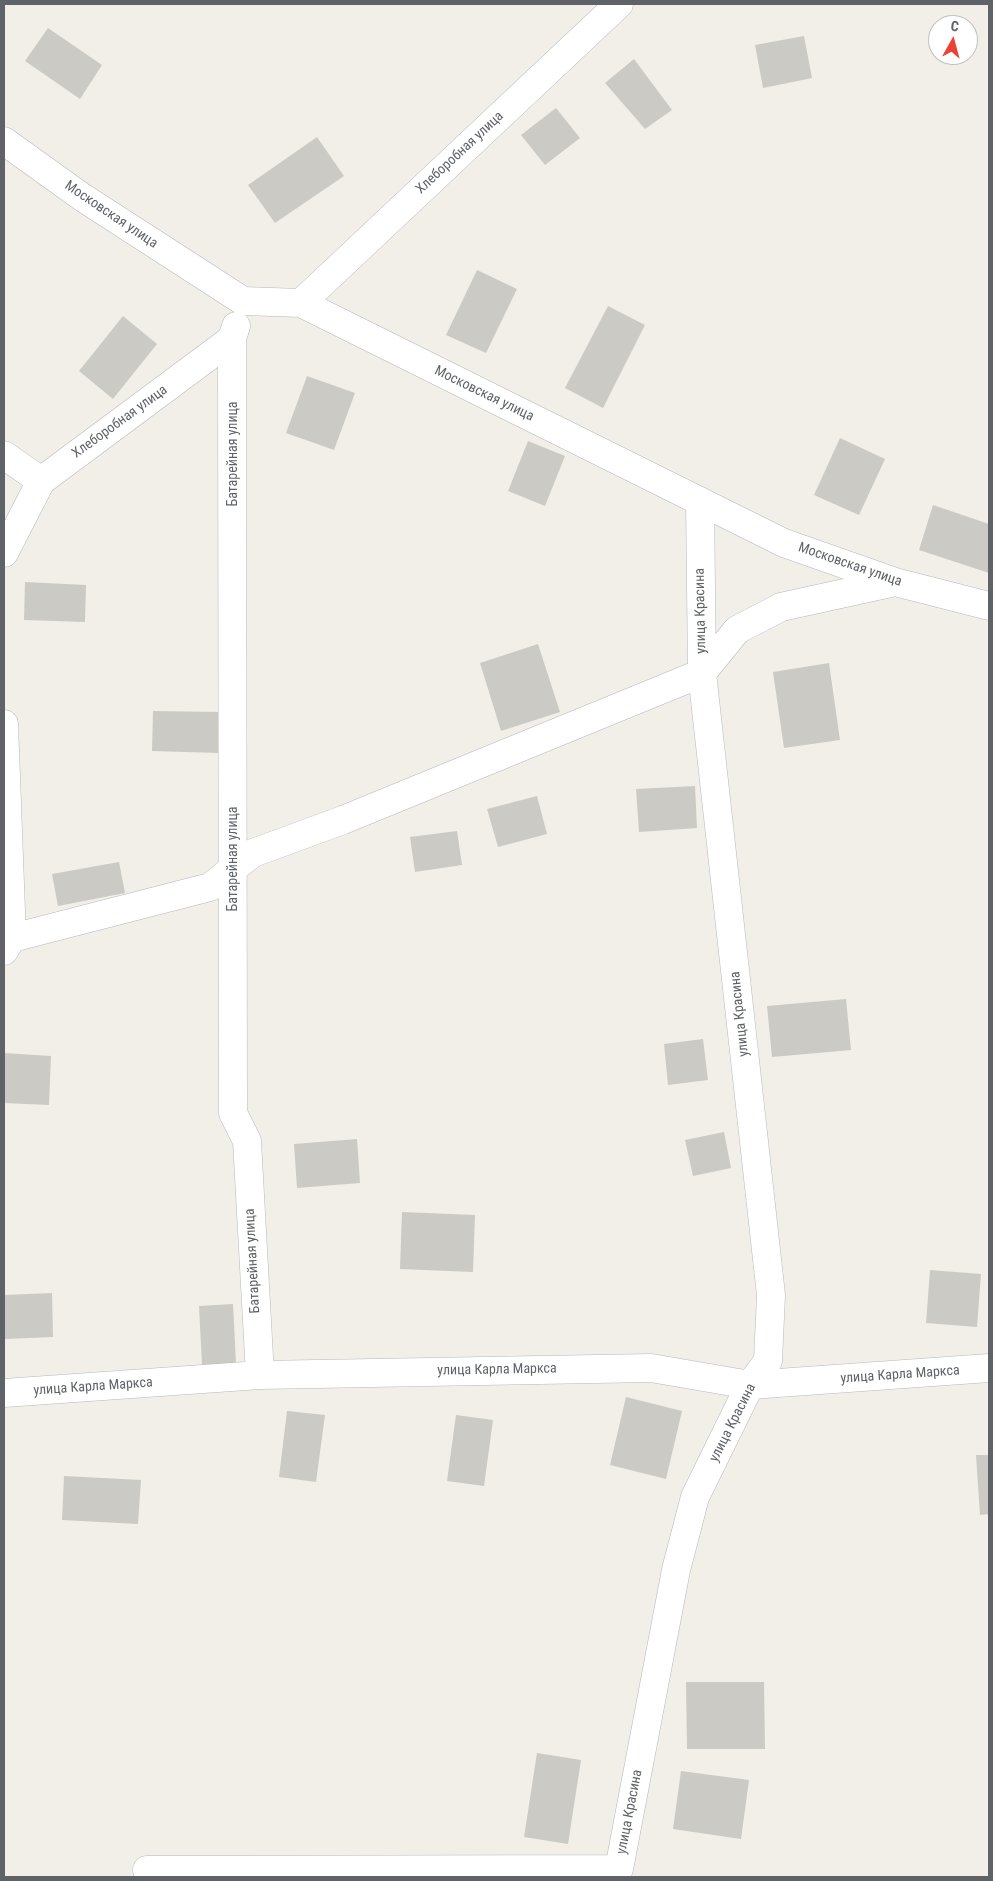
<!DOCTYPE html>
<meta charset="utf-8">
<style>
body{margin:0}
#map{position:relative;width:993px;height:1881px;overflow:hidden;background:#f1efe8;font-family:"Roboto Condensed",sans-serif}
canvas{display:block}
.frame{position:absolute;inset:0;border:5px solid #5f6368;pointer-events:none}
.north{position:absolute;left:928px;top:15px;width:50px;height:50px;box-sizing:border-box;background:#fff;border:1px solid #bfc1c3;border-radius:50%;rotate:7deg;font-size:14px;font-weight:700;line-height:20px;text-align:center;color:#5f6368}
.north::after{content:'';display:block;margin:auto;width:18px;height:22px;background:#ea4335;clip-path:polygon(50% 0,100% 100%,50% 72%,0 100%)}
</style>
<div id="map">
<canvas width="993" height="1881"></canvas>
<div class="frame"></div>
<div class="north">С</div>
</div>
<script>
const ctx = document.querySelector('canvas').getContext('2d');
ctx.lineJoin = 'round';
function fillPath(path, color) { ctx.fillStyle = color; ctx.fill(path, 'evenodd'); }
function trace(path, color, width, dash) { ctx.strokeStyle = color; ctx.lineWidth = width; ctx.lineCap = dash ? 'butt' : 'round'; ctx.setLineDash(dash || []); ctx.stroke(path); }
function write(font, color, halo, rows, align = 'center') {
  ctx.font = font + ' "Roboto Condensed",sans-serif'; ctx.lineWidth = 5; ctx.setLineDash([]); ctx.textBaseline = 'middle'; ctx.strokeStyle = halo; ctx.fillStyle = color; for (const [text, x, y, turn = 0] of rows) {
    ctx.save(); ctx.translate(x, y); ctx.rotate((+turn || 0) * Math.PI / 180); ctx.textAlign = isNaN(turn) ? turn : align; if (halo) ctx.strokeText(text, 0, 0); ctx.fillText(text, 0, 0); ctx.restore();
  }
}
fillPath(new Path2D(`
 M48 28 102 65 80 99 25 61Z
 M804 36 812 78 763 88 755 45Z
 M634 59 672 110 645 129 605 83Z
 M556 108 580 138 545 165 521 135Z
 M317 137 344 176 275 223 248 185Z
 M477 270 517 289 486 353 446 335Z
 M608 306 645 325 603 408 565 388Z
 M123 316 157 344 113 399 79 371Z
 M307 376 355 393 334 450 286 433Z
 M840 438 885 459 859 515 814 495Z
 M528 441 565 456 545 506 508 491Z
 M933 505 989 524V573L919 550Z
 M25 582 86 585 85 622 24 620Z
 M538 644 560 712 501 731 480 663Z
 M829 663 840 740 784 748 773 672Z
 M153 711 221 712 220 753 152 751Z
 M695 786 697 828 639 832 636 789Z
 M537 796 547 834 498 847 487 809Z
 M457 831 462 865 415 872 410 837Z
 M119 862 125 893 58 906 52 874Z
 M846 999 851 1050 772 1057 767 1006Z
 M703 1039 708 1080 668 1085 664 1044Z
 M4 1053 51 1056 49 1105 4 1103Z
 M724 1132 731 1168 693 1176 685 1140Z
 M357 1139 360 1183 297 1188 294 1144Z
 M402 1212 475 1215 473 1272 400 1269Z
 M930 1270 981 1274 977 1327 926 1323Z
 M52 1293 53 1337 5 1339 4 1295Z
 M233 1304 236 1363 202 1365 199 1306Z
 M626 1397 682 1411 666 1479 610 1465Z
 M287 1411 325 1415 316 1482 279 1477Z
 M456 1415 493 1420 484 1486 447 1481Z
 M976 1455H989V1514L980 1515Z
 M64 1476 141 1480 138 1524 62 1520Z
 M686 1682H764L765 1749H687Z
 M537 1753 581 1760 568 1844 524 1837Z
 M681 1771 749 1780 741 1839 673 1829Z`), '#cccac5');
const minor = new Path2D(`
 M4 141 82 197 243 301 301 303 784 543 895 582 989 606
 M301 303 619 4
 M232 339 233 1113 247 1141 260 1375
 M4 455 41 481
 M4 553 41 481 232 339 236 326
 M4 724 12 938 4 951
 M12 938 210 887 253 853 343 820 702 673 737 630 781 607 895 582
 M4 1393 260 1375 651 1368 750 1385 989 1368
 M147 1870 619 1869 676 1570 695 1497 750 1385 768 1361 771 1295 702 673 700 501`);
trace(minor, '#b5b8bc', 29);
trace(minor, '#fff', 28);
write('14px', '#5f6368', '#fff', [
 ["Хлеборобная улица",460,153,-43],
 ["Московская улица",111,215,34],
 ["Московская улица",484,394,26],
 ["Хлеборобная улица",120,422,-36],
 ["Батарейная улица",233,454,-90],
 ["Московская улица",850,565,19],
 ["улица Красина",701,611,-91],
 ["Батарейная улица",233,859,-90],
 ["улица Красина",740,1014,-96],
 ["Батарейная улица",253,1261,-93],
 ["улица Карла Маркса",497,1370,-1],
 ["улица Карла Маркса",900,1375,-4],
 ["улица Карла Маркса",93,1387,-4],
 ["улица Красина",733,1423,-63],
 ["улица Красина",630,1812,-79]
]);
</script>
